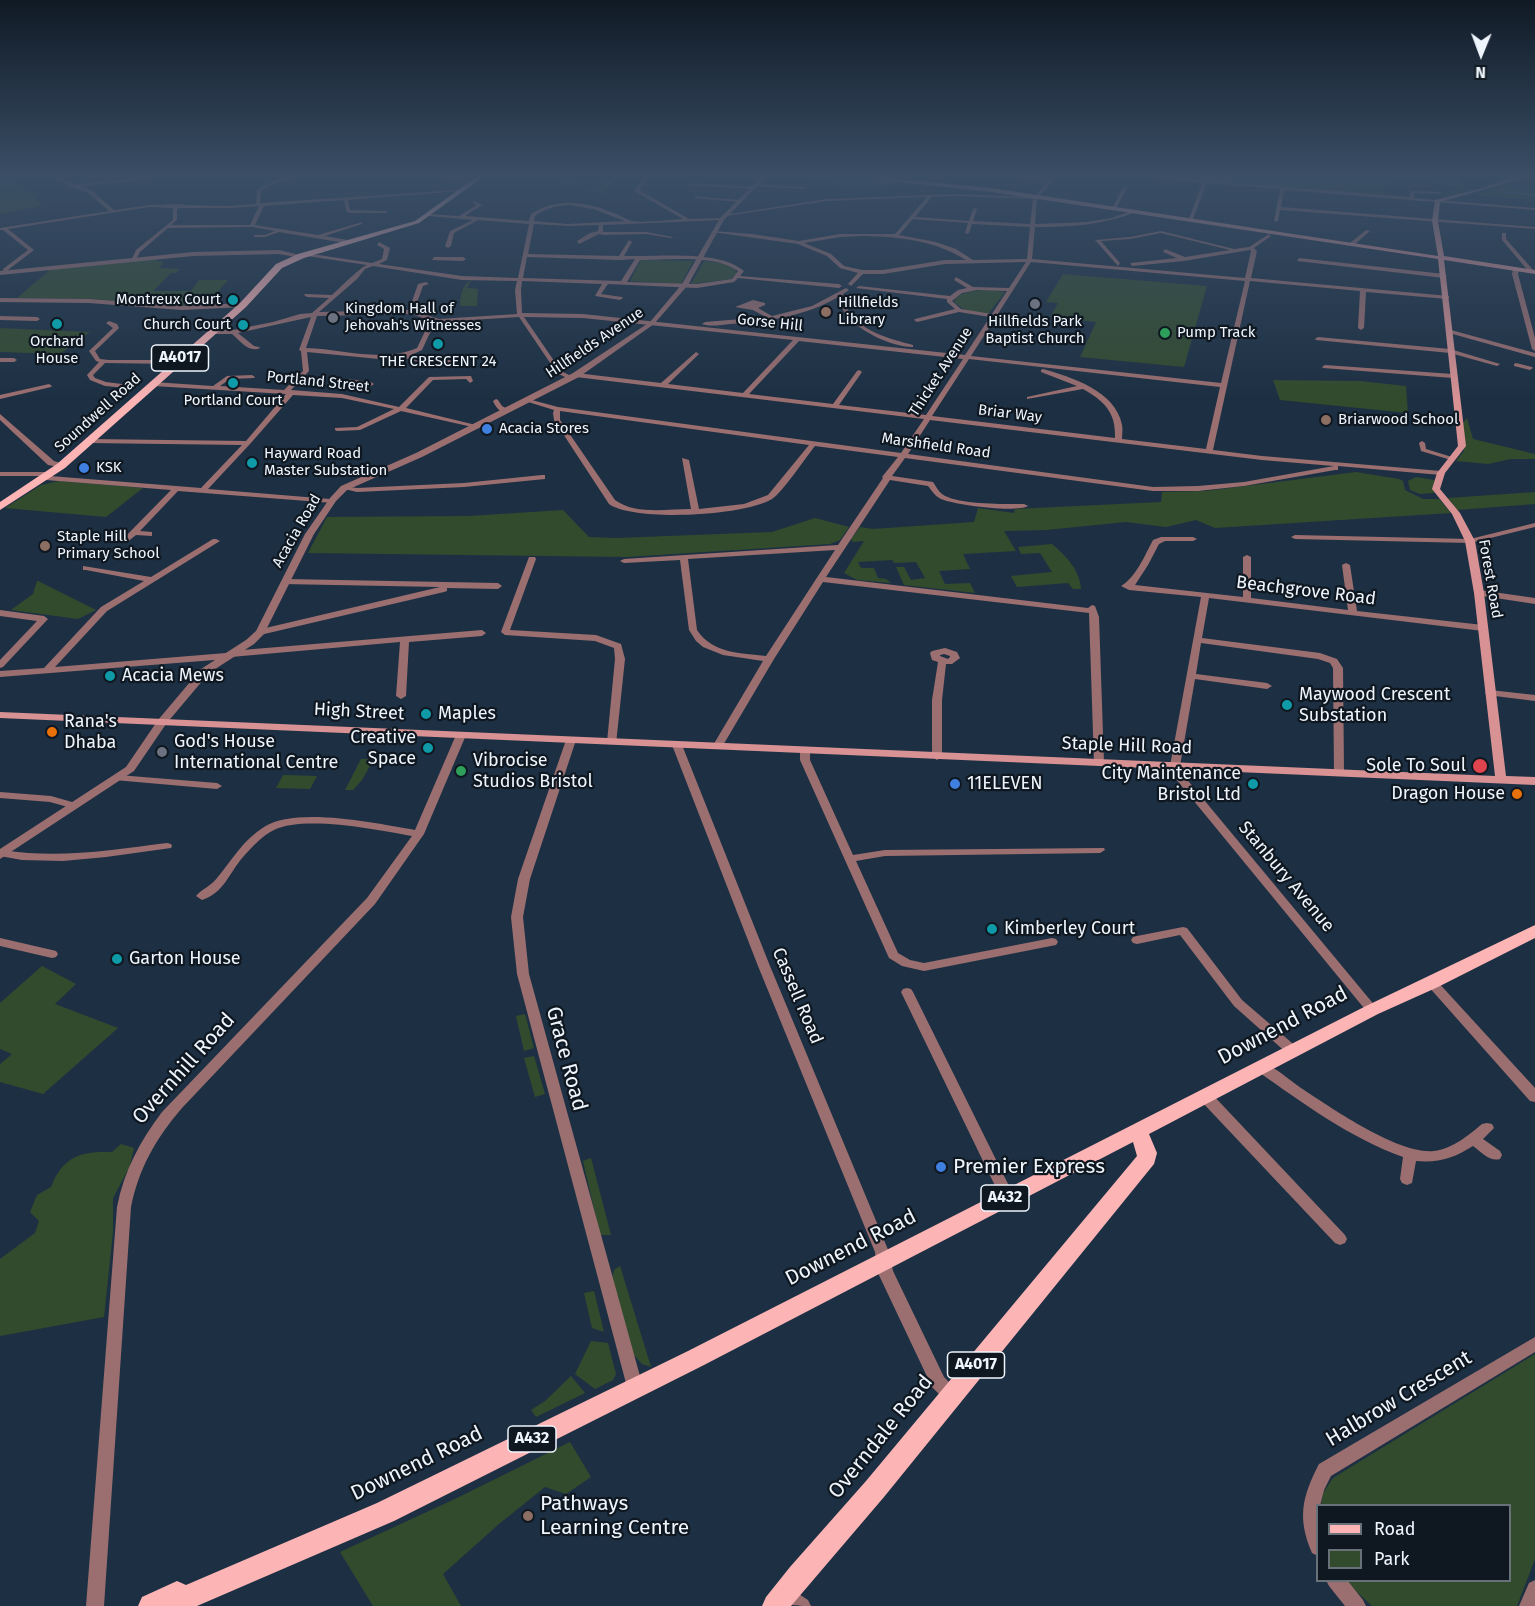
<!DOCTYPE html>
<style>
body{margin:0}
#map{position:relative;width:1535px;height:1606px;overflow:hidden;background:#1d3043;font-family:"Fira Sans",sans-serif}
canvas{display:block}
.legend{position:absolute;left:1316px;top:1504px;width:195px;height:78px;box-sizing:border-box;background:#0f1720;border:2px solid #687078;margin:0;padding:8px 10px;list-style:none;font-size:18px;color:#eef5fd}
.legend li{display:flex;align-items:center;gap:12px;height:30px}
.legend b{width:30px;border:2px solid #687078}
.north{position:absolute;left:1451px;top:24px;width:60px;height:60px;-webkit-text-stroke:4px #0f1720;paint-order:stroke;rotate:181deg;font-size:16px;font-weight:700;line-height:24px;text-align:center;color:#eef5fd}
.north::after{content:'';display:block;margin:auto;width:21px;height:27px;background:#eef5fd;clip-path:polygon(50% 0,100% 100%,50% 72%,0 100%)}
</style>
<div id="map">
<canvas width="1535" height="1606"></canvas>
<ul class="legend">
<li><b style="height:8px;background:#fdb4b5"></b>Road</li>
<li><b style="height:16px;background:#324b2d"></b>Park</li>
</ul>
<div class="north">N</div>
</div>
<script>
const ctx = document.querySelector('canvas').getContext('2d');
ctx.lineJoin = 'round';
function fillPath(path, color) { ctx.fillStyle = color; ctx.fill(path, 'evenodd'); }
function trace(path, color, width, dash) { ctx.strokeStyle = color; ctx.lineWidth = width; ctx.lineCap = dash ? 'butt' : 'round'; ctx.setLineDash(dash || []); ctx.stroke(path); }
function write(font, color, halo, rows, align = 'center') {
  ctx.font = font + ' "Fira Sans",sans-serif'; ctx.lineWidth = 4.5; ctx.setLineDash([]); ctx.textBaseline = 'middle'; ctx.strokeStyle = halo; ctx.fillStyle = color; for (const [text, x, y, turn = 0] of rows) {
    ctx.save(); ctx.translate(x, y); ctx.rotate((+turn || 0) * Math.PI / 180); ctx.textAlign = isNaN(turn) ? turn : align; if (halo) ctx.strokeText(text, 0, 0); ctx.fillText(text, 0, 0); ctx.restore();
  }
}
fillPath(new Path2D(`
 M0 175H5L32 193 42 206 0 214Z
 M614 175H622L603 190 610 197 593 190 552 187 595 189 603 184 580 185 541 180C560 177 599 192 614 175Z
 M807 175H820L896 181 887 189H836L838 184 801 180Z
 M1136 175H1455L1465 187 1475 190 1440 197H1438L1445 195 1442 193H1446L1445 191 1465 189C1446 184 1403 178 1384 186V195Z
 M1502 186 1535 191V200L1474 195Z
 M157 259 158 261 164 262 159 268 180 269 176 273H171L153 291H191L199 280H228L216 294H194L184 307 93 299 17 298 51 269Z
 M641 260H644L693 261 681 284 630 281Z
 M704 261 726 264 735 269 736 274 731 279 691 284Z
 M1063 274 1207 286 1184 367 1080 357 1096 322 1050 317 1058 303 1046 302Z
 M471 280 467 288 478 289 477 306H460C460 296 462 285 471 280Z
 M988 290 1005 292 988 314 965 310 954 302C960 290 976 291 988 290Z
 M0 328 90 332 60 354 0 352Z
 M1273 380 1360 381 1406 386 1408 413 1280 400Z
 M1467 418 1473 439 1535 454V459H1511L1488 464 1456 461 1464 451 1463 423Z
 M1356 472 1399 479 1403 481 1405 490 1423 499H1439L1451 513 1215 528 1196 520 1166 527 1126 522 1046 530 1004 531 1016 551 963 554 970 569 939 571 945 584 970 583 975 593 904 585 896 567H904L911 580 925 578 916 562 894 563 892 560 858 562 861 568H874L878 578 886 579 891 583 857 580 844 573 864 541 853 542 851 539 860 527 873 529 974 522 978 508 1014 513 1015 509 1161 502 1162 492 1206 491Z
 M1416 477 1434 480V493L1420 494 1410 490 1408 481Z
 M59 481 143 488 106 517 5 508 41 485Z
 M1535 492V504L1457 510 1448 498Z
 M563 510 589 537 616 538 772 532 815 518 849 527 840 540 830 544 627 557 308 553 327 517 469 516Z
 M1052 544C1066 556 1080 570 1081 589H1073L1068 583 1017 587 1011 576 1052 572 1040 553 1021 554 1018 547Z
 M37 581H38L96 610 78 619 11 610 33 594Z
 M372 756 375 757 362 780 353 790H345L361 759H370Z
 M283 775 317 776 310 789 276 788Z
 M42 966 76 984 55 1004 118 1028 43 1094 0 1082V1064L12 1054 0 1049V1003Z
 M525 1014 534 1048 524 1051 516 1016Z
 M534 1056 545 1094 535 1097 524 1058Z
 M121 1144 134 1148 130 1166 113 1198V1232L104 1317 0 1336V1259L35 1233 39 1221 30 1212 37 1195 51 1187C63 1156 81 1151 112 1152Z
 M591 1158 611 1235H600L583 1161Z
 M620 1266 651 1367 642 1364 633 1354 612 1280 614 1270Z
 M594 1291 604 1332 592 1328 584 1293Z
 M591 1341 608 1343 616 1374 613 1380 595 1389 575 1374Z
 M1535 1354V1559L1517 1606H1372L1345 1581 1510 1580V1506H1321L1323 1493 1333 1478Z
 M571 1376 585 1393 536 1417 531 1410 545 1401Z
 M570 1442 591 1477 566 1494 545 1487 499 1524 443 1574 461 1606H373L340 1552 457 1498Z`), '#324b2d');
trace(new Path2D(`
 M1506 192 1535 195`), '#3c7c7f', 1.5);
fillPath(new Path2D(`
 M56 175H60L59 178 75 184 155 177 153 179 81 186 91 190 114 210 150 205 182 204 184 205 230 206 256 204 257 191C272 177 294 175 314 175 296 181 277 179 261 191L260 203 459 190 461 191 348 200 350 210 388 211 386 213H349L346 211 344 200 264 206 255 225 318 235 362 222V224L325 236 353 241 351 244 279 232 265 237H255L253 235H265L275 231 252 227 168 228 140 252 135 261H131L136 250 173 220V208L150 207 8 229 34 250 8 270V273H4L3 269 28 250 3 230H0V228L109 211 87 192 69 187V185L55 180ZM259 206 250 225H171L177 220V209L180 208H230Z
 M376 175H400L475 181 473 182Z
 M646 175H650L639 190 689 219 722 218 724 219 722 220 603 225V231L604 232H646L673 237 671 238 646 234 603 235 599 234 579 244 577 241 590 233 598 231 599 225 568 226 534 224 528 254 619 256 629 240 632 242 624 256C656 257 719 249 744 271L740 276 839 284 842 286 839 288 738 278 734 282 697 288 608 284 601 294 622 297 623 298 620 300 595 296 602 284 522 281 521 290 522 313 583 314 965 355 990 317 959 312 917 322 914 320 915 319 955 309 947 302V299L856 288 859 286 950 296 958 290 967 288 954 280 956 277 973 287 1009 288 1026 262 945 264 883 274H863L851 286 848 284 858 273 840 268 827 256 798 244 712 232 714 231 752 234 799 241 840 234H895L927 197 827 201 726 216 724 215 827 199 955 194 1035 197 1037 198 1035 224 1087 222 1112 218 1134 210 1136 212C1103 225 1070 227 1035 227L1032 259 1245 278 1251 251 1250 250 1184 261 1132 266 1130 263 1177 258 1163 252 1165 249 1185 257 1230 250 1161 233 1130 239 1101 241 1120 263 1118 266 1095 240 1130 237 1161 231 1234 249 1249 247 1269 234 1271 236 1254 248 1257 251 1251 278 1449 296V298L1447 299 1366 292 1364 328 1361 330 1358 328 1360 291 1250 281 1213 450 1262 456 1441 471 1445 473 1441 475 1338 466V470H1335L1244 486 1198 491H1153L905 458 892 476 933 482C936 486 938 491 942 494 957 505 1005 504 1024 504L1028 506C1016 513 955 505 941 499 935 496 932 491 928 486L890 480 826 577 1088 608 1092 605 1095 606 1099 617 1104 763 1099 766 1094 763 1089 613 823 582 774 659 722 747 721 749H713L712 747 763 661 723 655 703 647 696 641 689 630 680 560 624 563 620 561 624 559 838 545 883 478 882 477 898 457 815 446C806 457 782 493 772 499 745 516 634 522 609 504L554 420 553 413 554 410 525 401 528 399 558 407 901 453 924 419 576 377 573 375 576 373 661 383 696 352 699 354 698 355 668 384 743 393 793 340 583 318 524 317 561 371 573 377 574 378 571 380 557 373 519 317 437 322 434 324 422 350 409 356 425 361 466 359 467 360 464 362 425 364 402 357 379 359 307 352 309 371 291 390 342 394 399 407 429 377 471 376 473 381 470 383 466 379 433 380 406 408 480 426 477 428 401 411 360 430 337 431 335 430V428L357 427 394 409 342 398 293 395 250 444 208 489 330 499H333V503L178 491 140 531 152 532V536L136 535 126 543H123V539L171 490 46 480 42 478 44 476H0V472H50L54 474 50 476 201 488 242 445 89 443 86 441 89 439 246 441 286 394 153 386 150 384 153 382 213 386 227 376 252 375 255 377 254 378 230 379 220 386 284 390 303 371 301 351 299 350 311 317 238 333 254 346 259 347 260 348C249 353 240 341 232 334H211L208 332 211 330H233L273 322 300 314 312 313 329 298 307 297 304 295 305 294 332 295C340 288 359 268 367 265L307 256 305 253 372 263 382 259 384 249 377 245 379 242 390 248 387 260 379 264 462 276 518 278 529 224 478 220 454 233 451 246 448 248 445 246 450 231 473 220 429 216 427 214 459 216 477 205 472 202 474 201 482 205 465 216 529 221 531 214C557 198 583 201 611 212 618 214 625 219 632 221 644 223 670 220 683 219L634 191ZM955 196 1033 199 1030 224 973 221 977 209 975 208 973 209 969 221 915 217 932 197ZM569 205 593 209 625 221 568 224 534 221 535 216C546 208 555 206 569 205ZM913 219 968 223 965 233 967 234 969 233 972 224 1030 227 1027 259 973 260 956 249 936 242 899 235ZM864 236C900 237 934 240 966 260H945L883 270H862L844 266 831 254 804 243 840 237ZM527 257 620 260 635 259 621 281 523 278ZM640 260C668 260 715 254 738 271L732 279 697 284 627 282ZM1031 262 1245 281 1221 383 971 356ZM373 266 462 280 517 281 515 290 517 314 439 319 414 311 423 286 429 284 426 282 418 284 409 310 319 312 357 279 365 269ZM977 290 1007 291 992 314 961 309 952 301 962 293ZM411 314 432 321 429 323 417 348C382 363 343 349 306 348L317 316ZM799 341 963 359 926 415 839 405 862 372 859 370 857 371 833 404 749 394ZM969 359 1220 387 1206 449 1122 439C1122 434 1123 429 1122 425 1116 391 1071 377 1043 369L1041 370V372L1077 386 1027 397V399L1083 389C1104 401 1116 412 1115 438L932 416ZM560 411 809 445 768 495 744 504 699 509 689 460 682 458 691 509C667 509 635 515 615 500L560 420ZM930 420 1262 460 1334 466 1244 482 1198 486 1153 487 908 454ZM835 550 766 656C741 653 713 654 697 630L688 559Z
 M910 175H923L888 180 886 179Z
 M951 175H976L1054 181 1052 182Z
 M1120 175H1139L1410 197V192L1412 191 1440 192 1442 194 1414 193V198L1535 208V210L1284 190 1281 207 1535 227V229L1280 210 1278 221 1276 222 1274 221 1280 189 1207 183 1193 219 1191 220 1189 219 1202 183Z
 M1485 175H1495L1513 179 1511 180Z
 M690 183 753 187 755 188 753 189 688 185Z
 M756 184 804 187 806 188 804 189 754 186Z
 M1123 187 1127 188 1116 209H1112Z
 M696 196 739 200 741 201 739 202 694 198Z
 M1366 230 1370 231 1354 245H1350V243Z
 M1502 233H1506V239L1534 271V273H1530L1502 240Z
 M434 257H463L466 259 463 261 432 260Z
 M1299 258 1444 274 1447 276 1444 278 1297 261Z
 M1516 267 1519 269 1518 274 1535 338V351L1532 349 1512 274 1513 269Z
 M846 288 849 290 843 294C845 299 845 304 847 308 858 331 891 339 913 345V347C891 347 855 330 843 310 841 306 840 301 838 297 806 316 767 322 730 324 721 325 710 327 702 324L705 322 766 317 753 310 735 307 753 300 765 303V305L758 308 772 316 812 306Z
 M0 298 89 299 182 306 243 303 246 305 243 307 182 310 89 303 0 302Z
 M0 316 37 317 40 319 37 321 0 320Z
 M109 321 117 324 119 328 95 351 100 359 109 360H175L178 362 175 364 105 363 93 375 95 378 106 382 130 385V387L128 388 105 386 90 380 87 375 99 362 96 361 89 351 113 328 106 323Z
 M1451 330 1535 353V357L1449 333 1448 332Z
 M1318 337 1450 349 1500 364 1497 366 1450 353 1316 340 1315 339Z
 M0 358H14L17 360 14 362H0Z
 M1516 363 1532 367 1533 368 1530 370 1514 366V364Z
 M1325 365 1453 374 1456 376 1453 378 1323 368 1322 367Z
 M348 379 371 382 374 384 371 386 346 382V380Z
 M49 384 52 386 51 387 0 399V395Z
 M496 399 498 400 502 406 509 410V412C501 414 496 408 493 401Z
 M0 414 54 461 64 464V468L48 465 0 420Z
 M1422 441 1425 443 1426 449 1455 458 1451 460 1421 451 1419 443Z
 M542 475H545V479L464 487 357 492 340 488 344 486 357 488 464 483Z
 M1535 523V527L1470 543 1295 539 1291 537 1295 535 1470 539Z
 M1161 537H1193L1197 539 1193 541H1165L1159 544 1148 565 1135 585 1243 597V557L1247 555 1251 557V598L1348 610 1342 565 1346 563 1350 565 1357 611 1483 625 1487 628 1483 631 1209 598 1202 638 1320 653 1337 659 1343 668 1344 773 1339 776 1334 773 1333 668 1330 663 1318 659 1201 643 1196 674 1267 683 1272 686 1267 689 1195 679 1180 766 1185 777 1376 1007 1378 1010 1376 1013H1368L1175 778 1170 766 1201 597 1129 590 1121 586C1136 577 1144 557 1153 540Z
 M213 539H216L220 541 107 611 55 667 226 653 230 651 482 630 486 633 482 636 409 642 406 696 401 699 396 696 400 642 231 657 227 659 0 677V671L44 668 101 607 144 581 86 570H83V566L151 577Z
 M529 557H535L536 559 510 630 596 635 621 644 625 659 616 744H608L607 742 615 659 614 648 595 641 505 635 501 632Z
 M285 579 498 583 502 586 498 589 447 588V591L444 592 260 635 257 634V630L440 587 282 584 281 582Z
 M1479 590 1535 598V604L1476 595 1475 593Z
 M0 610 44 616 48 619 3 667 0 668V660L37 621 0 616Z
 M945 648 957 652 960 658 952 664H946L942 700V757L937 760 932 757V700L938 662 932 660 930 653 932 651ZM944 654 950 656V657L948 659 940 656V655Z
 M1490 690 1535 695V701L1487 695 1485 693 1487 691Z
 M461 732 466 735 424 834 375 904 182 1108C156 1138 139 1168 131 1207L104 1606H86L117 1207C124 1171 140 1141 162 1112L367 898 412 836C378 830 305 815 274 830 263 835 251 848 243 857 229 873 224 893 202 900L196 896C202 889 211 886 217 878 232 860 243 840 264 827 297 806 378 824 415 830L456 735Z
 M571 737 576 740 530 879 523 917 529 974 643 1387 641 1392 635 1394 629 1392 627 1387 517 974 511 917 518 879 566 740Z
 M677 742 682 745 770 966 889 1252 893 1271 944 1377 956 1389 958 1394 956 1399 950 1401 944 1399 932 1387 877 1271 875 1252 758 966 672 745Z
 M805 747 810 750V760L853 855 885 850 1104 848 1105 850 1100 853 885 856 856 861 898 953 910 960 924 963 1052 938 1056 939 1058 942 1056 945 924 971 902 966 889 958 800 760V750Z
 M118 775 217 783 222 786 217 789 114 780 113 778Z
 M0 792 51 796 79 804 80 806 75 809 50 802 0 798Z
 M167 843 171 844 172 846 171 848 106 857 63 861 22 860 0 856V850H3C58 859 112 850 167 843Z
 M1183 927 1187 928 1242 1000 1299 1049 1300 1052 1299 1055 1294 1057 1289 1055 1234 1006 1180 935 1137 944 1133 943 1131 940 1133 937 1137 936Z
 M0 938 52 950 56 951 58 954 56 957 52 958 0 946Z
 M1432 979 1436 980 1535 1088V1102L1530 1101 1428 986 1426 983 1428 980Z
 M907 988 911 989 913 992 1014 1196 1012 1200 1007 1202 1002 1200 1000 1196 901 992 903 989Z
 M1262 1063C1276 1067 1289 1080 1301 1088 1330 1107 1399 1155 1434 1151 1452 1149 1469 1135 1482 1124L1487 1123 1492 1124 1494 1128 1483 1139 1500 1151 1502 1155 1500 1159C1490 1162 1481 1152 1473 1146 1454 1158 1439 1163 1416 1161L1412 1183 1407 1185 1402 1183 1400 1179 1403 1157C1350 1138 1303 1103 1257 1071L1255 1068 1257 1065Z
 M1206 1092 1211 1093 1345 1235 1347 1239 1345 1243 1340 1245 1335 1243 1201 1101 1199 1097 1201 1093Z
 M1535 1337V1352L1331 1476 1324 1490 1320 1506H1318V1556L1312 1553C1297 1518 1302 1497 1319 1464Z
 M1326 1580H1347L1363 1600 1366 1606H1345L1329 1586Z
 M1535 1580V1606H1519L1529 1583Z
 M785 1585 808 1600 811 1606C797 1606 782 1606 776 1594L779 1588Z`), '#9b6f70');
fillPath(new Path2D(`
 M763 175H768L724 220 688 285 654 324 579 377 422 457 347 490 336 501 314 534 264 634 254 644 209 673 166 724 134 771 0 859V849L126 767 158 720 201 669 246 640 256 631 305 534 330 498 341 486 416 453 573 373 650 322 682 284 720 218Z
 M1053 175H1058L1037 199H1033Z
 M279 250 304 256 301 258 279 254 193 256 0 275V271L193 252Z`), '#9b6f70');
fillPath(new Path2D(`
 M836 175H854L991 188 1438 256 1432 221 1435 200 1479 189 1509 178 1535 175 1440 202 1438 221 1444 256 1535 270V274L1444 260 1466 446 1445 473 1440 489 1460 513 1475 541 1484 593 1506 776 1535 777V785L0 718V712L1495 776 1474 593 1465 541 1452 514 1432 489 1437 473 1458 446 1438 259 991 192Z`), '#d89294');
fillPath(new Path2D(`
 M479 175H486L419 223 304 258 282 268 246 307 65 468 0 510V502L57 464 240 303 276 264 298 254 415 221Z
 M1535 925V938L1438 987 1378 1014 1149 1134 1157 1153 1154 1164 884 1497 791 1606H762L766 1597 790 1567 866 1481 1137 1156 1133 1142 704 1365 394 1521 197 1606H138L142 1597 177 1581 186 1585 377 1503 688 1351 1366 1006Z`), '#fdb4b5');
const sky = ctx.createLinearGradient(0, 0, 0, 400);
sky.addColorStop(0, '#101a25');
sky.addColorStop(0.44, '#3a4e66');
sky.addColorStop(1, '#3a4e6600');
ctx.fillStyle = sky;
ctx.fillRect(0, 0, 1535, 400);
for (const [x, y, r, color] of [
 [233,300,6,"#0f9aa8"],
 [1035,304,6,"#6b7280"],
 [826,312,6,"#8d6e63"],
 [333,318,6,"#6b7280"],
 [57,324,6,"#0f9aa8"],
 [243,325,6,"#0f9aa8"],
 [1165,333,6,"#2e9e5b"],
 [438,344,6,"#0f9aa8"],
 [233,383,6,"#0f9aa8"],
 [1326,420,6,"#8d6e63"],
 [487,429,6,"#3f7fe0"],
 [252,463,6,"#0f9aa8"],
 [84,468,6,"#3f7fe0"],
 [45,546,6,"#8d6e63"],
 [110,676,6,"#0f9aa8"],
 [1287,705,6,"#0f9aa8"],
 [426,714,6,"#0f9aa8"],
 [52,732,6,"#e8710a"],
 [428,748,6,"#0f9aa8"],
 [162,752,6,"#6b7280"],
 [1480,766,8,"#e0444e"],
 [461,771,6,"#2e9e5b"],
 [955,784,6,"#3f7fe0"],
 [1253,784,6,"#0f9aa8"],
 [1517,794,6,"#e8710a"],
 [992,929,6,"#0f9aa8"],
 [117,959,6,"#0f9aa8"],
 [941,1167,6,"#3f7fe0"],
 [528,1516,6,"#8d6e63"]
]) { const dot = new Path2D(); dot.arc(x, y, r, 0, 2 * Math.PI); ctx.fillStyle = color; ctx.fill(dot); trace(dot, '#0f1720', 2); }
write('15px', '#eef5fd', '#0f1720', [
 ["Montreux Court",221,300,"right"],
 ["Hillfields",838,303],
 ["Library",838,320],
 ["Kingdom Hall of",345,309],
 ["Jehovah's Witnesses",345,326],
 ["Hillfields Park",1035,322,"center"],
 ["Baptist Church",1035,339,"center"],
 ["Church Court",231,325,"right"],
 ["Pump Track",1177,333],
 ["Orchard",57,342,"center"],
 ["House",57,359,"center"],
 ["THE CRESCENT 24",438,362,"center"],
 ["Portland Court",233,401,"center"],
 ["Briarwood School",1338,420],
 ["Acacia Stores",499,429],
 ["Hayward Road",264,454],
 ["Master Substation",264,471],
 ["KSK",96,468],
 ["Staple Hill",57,537],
 ["Primary School",57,554]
], 'left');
write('15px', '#eef5fd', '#0f1720', [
 ["Gorse Hill",770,323,6],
 ["Hillfields Avenue",595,343,-34],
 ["Thicket Avenue",941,372,-57],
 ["Portland Street",318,382,6],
 ["Soundwell Road",98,413,-42],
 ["Briar Way",1010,414,7],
 ["Marshfield Road",936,446,8],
 ["Acacia Road",297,531,-60],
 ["Forest Road",1490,579,80]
]);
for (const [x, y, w] of [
 [180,358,57],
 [1005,1198,48],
 [976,1365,57],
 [532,1439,48]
]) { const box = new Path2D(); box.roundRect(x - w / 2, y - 13, w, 26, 4.5); ctx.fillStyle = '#0f1720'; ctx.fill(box); trace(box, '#eef5fd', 1.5); }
write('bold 16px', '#eef5fd', null, [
 ["A4017",180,358],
 ["A432",1005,1198],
 ["A4017",976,1365],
 ["A432",532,1439]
]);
write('18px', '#eef5fd', '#0f1720', [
 ["Beachgrove Road",1306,591,7],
 ["High Street",359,712,3],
 ["Staple Hill Road",1127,746,2],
 ["Stanbury Avenue",1286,877,50],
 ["Cassell Road",797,996,67]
]);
write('18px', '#eef5fd', '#0f1720', [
 ["Acacia Mews",122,676],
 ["Maywood Crescent",1299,695],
 ["Substation",1299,716],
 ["Maples",438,714],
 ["Rana's",64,722],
 ["Dhaba",64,743],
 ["Creative",416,738,"right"],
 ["Space",416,759,"right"],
 ["God's House",174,742],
 ["International Centre",174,763],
 ["Vibrocise",473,761],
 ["Studios Bristol",473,782],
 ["Sole To Soul",1466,766,"right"],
 ["City Maintenance",1241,774,"right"],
 ["Bristol Ltd",1241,795,"right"],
 ["11ELEVEN",967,784],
 ["Dragon House",1505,794,"right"],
 ["Kimberley Court",1004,929],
 ["Garton House",129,959]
], 'left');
write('21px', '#eef5fd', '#0f1720', [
 ["Downend Road",1283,1026,-28],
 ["Grace Road",566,1059,75],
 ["Overnhill Road",184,1069,-48],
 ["Downend Road",851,1248,-27],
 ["Halbrow Crescent",1399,1399,-31],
 ["Overndale Road",881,1437,-51],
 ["Downend Road",417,1464,-26]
]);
write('21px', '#eef5fd', '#0f1720', [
 ["Premier Express",953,1167],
 ["Pathways",540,1504],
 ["Learning Centre",540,1528]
], 'left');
</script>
